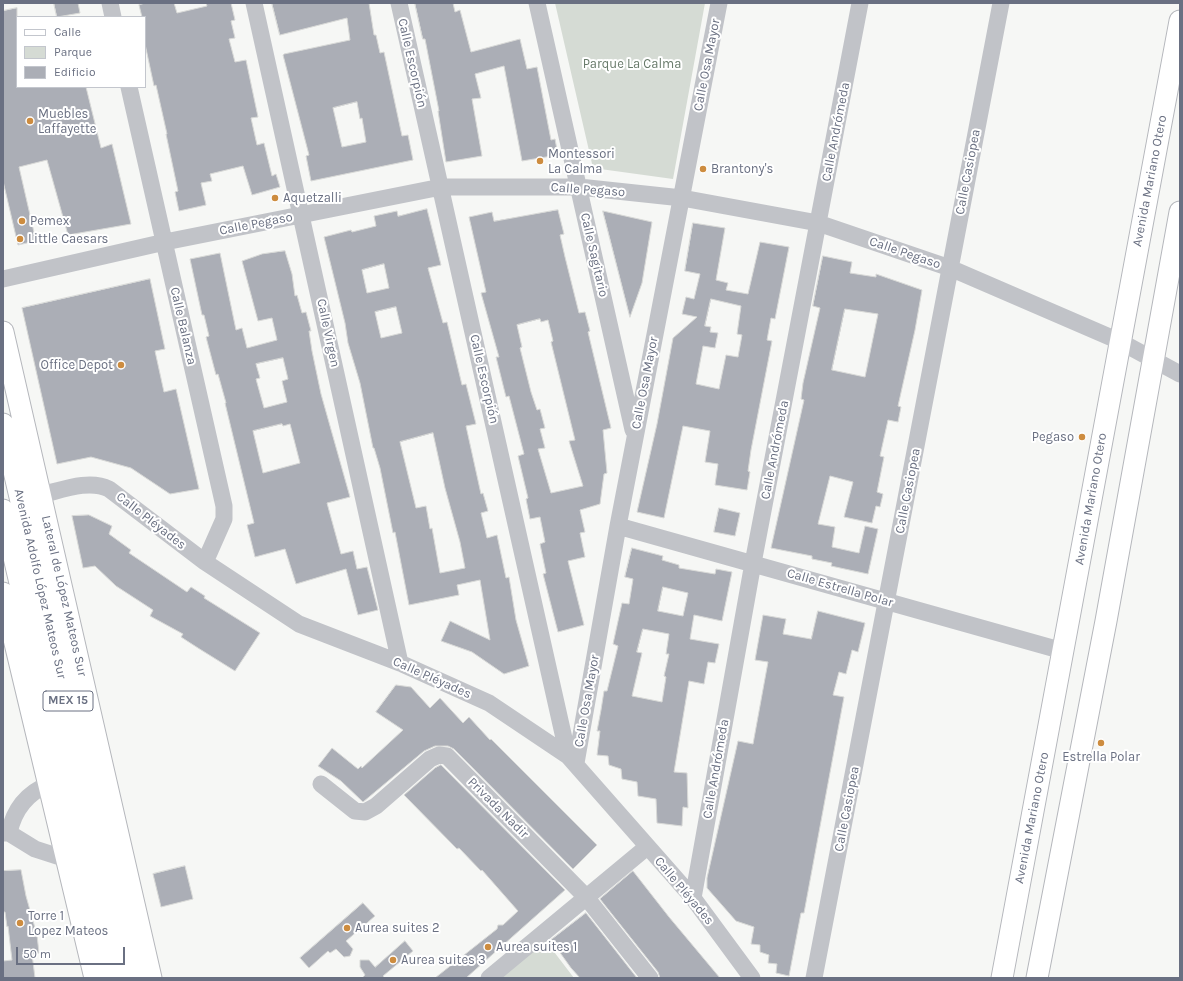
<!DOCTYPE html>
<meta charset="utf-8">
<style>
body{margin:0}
#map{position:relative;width:1183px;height:981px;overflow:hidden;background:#f6f7f5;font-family:Karla,sans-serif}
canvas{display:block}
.frame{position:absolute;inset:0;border:4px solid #6a7082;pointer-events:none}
.legend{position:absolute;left:16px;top:16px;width:130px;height:72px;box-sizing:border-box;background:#fff;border:1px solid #c3c6cd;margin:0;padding:5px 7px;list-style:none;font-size:12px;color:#6a7082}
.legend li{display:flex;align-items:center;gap:8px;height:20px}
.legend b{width:20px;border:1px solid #c3c6cd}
.scale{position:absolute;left:16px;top:947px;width:109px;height:18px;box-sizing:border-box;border:2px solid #6a7082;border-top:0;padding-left:5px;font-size:12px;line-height:14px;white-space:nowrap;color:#6a7082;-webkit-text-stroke:3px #fff;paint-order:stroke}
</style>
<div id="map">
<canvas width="1183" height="981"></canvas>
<div class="frame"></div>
<ul class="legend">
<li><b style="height:5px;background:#fff"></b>Calle</li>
<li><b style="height:11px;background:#d5dbd4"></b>Parque</li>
<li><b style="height:11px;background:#abaeb6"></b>Edificio</li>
</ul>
<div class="scale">50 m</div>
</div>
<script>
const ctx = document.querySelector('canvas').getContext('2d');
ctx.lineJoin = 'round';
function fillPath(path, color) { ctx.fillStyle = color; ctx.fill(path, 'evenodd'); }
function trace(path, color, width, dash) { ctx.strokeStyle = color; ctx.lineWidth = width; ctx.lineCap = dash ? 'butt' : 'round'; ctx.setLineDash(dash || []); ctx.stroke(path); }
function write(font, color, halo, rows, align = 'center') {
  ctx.font = font + ' Karla,sans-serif'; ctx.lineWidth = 4; ctx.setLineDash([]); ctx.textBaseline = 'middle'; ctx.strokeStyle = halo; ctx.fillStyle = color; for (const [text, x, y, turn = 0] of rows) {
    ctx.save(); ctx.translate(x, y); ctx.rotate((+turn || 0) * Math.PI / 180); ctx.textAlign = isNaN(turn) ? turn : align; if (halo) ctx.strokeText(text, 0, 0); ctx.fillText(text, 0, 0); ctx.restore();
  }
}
fillPath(new Path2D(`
 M555 3H705L673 179 593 168Z
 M545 940 574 978H499Z`), '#d5dbd4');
const building = new Path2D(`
 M54 3H78L80 13 57 17Z
 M146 3H174L177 13 207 6 206 3H231L235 20 231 21 235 38 229 39 235 62 246 60 258 117 251 118 257 145 264 143 272 176 276 174 280 187 252 195 243 166 210 174 212 181 201 183 206 205 179 211 175 192 178 191 166 134H167L156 85 154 86 145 44V17H142L139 5Z
 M272 3H369L374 35H376L380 53 384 52 402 136 408 135 413 160 311 181 306 156 309 155 283 55 284 54 350 40 347 18 280 35ZM357 102 360 119 362 118 366 142 342 147 333 108Z
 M415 3H453L455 12 460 10 471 52 520 39 527 69 537 67 551 140 555 139 558 155 522 161 504 66 475 74 481 98 472 99 482 156 446 162 438 111H439L425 39H423Z
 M17 8V87H86L101 148 112 144 131 224 68 235 47 160 19 167 36 241 18 245 3 181V11Z
 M427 209 441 265 428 268 443 323 447 322 462 385 466 384 476 424 466 426 481 494 483 493 488 511 481 513 487 538 497 535 506 578 509 577 516 620 529 666 504 674 472 652 441 641 450 621 490 640 480 580 457 585 459 595 409 605 395 532 393 533 380 468 374 448H373L360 383 348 343 345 323 324 237 351 230 352 232 376 226 374 216 397 211 398 216ZM384 264 389 288 367 293 362 270ZM396 307 402 333 381 338 375 312ZM433 433 445 488 460 542 465 568 440 573 432 528 430 529 426 506 416 508 400 442Z
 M558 210 564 234 560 235 565 257 579 313 585 312 590 331 588 332 611 428 603 430 607 473 604 474 600 504 580 510 585 532 580 533 585 557 568 561 584 625 558 632 543 574 546 573 540 544 545 542 540 517 530 519 526 499 528 498 518 456 524 454 509 396 506 397 496 357H499L481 293 486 292 469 217 492 212 494 221ZM540 319 541 322 548 320 553 341 551 342 575 440 569 441 583 486 551 493 538 449 545 448 540 429 545 428 540 409 537 410 531 392 520 348 522 347 517 325Z
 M603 211 652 222 642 283 630 317Z
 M693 223 725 228 716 280 728 283 726 290 748 294 760 242 789 247 775 319 771 318 767 340 772 341 751 450 748 471 750 472 747 490 715 485 718 464 705 462 710 431 683 426 664 518 637 512 657 424 673 338 697 317 682 314 686 297 694 299 700 274 685 271ZM711 299 741 306 737 334 742 335 738 357 726 355 719 389 696 384 703 346 715 348 718 333 710 332 711 327 705 326Z
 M285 251 292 274 295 296 297 295 302 313 306 312 311 331H309L312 351 321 394 350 497 327 503 341 554 353 551 357 569 367 567 378 610 358 615 346 569 296 584 285 549 255 557 247 525 254 523 225 403H226L218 374 216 375 206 337 209 336 204 315H202L190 259 220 253 236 330 242 328 247 348 277 340 272 318 258 321 242 261 262 254ZM283 358 288 379 282 381 287 402 264 408 256 379 260 378 256 364ZM282 424 283 426 290 424 300 463 263 473 253 431Z
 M823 256 852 262 850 273 876 277V274L922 290 915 330 898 406 901 407 898 422 888 420 880 456 884 457 877 492 883 494 880 507 876 506 872 523 844 517 853 482 830 476 818 524 835 527 832 547 859 553 865 526 878 529 868 574 831 566 832 563 812 559V556L771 548 804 400 801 399 803 383 820 308 813 306ZM845 309 878 314 865 377 832 370Z
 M150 279 165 349 155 351 164 392 176 389 199 489 170 494 131 468 91 457 57 464 22 308Z
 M719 508 740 513 735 536 714 532Z
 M89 515 112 526 109 534 131 550 129 553 187 592 191 587 205 596 204 598 260 633 235 671 198 648 181 637 183 634 150 616 153 610 116 586 95 566 83 568 72 516Z
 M632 548 663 556 662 560 679 565V568L715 574 716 569 732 572 722 621 694 615 690 639 719 644 715 663 708 662 704 684 689 681 674 772 687 773 688 808 683 807 682 826 657 823 656 799 638 796 637 782 622 779 621 769 609 765 608 756 597 755 600 731H597L601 710 604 691H607L618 646 613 644 622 603 629 604 633 579 625 577ZM663 587 688 593 683 616 658 611ZM643 629 669 634 666 654H669L664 676 666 677 662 702 632 696 642 653 637 652Z
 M818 611 865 623 858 652 852 650 846 674 839 672 833 695 844 697 804 913H801L789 976 776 973 777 964 768 963 769 955 760 952V945L751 944 754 927 736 921 707 888V878L738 741 753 744 768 662 755 660 763 615 786 619 783 634 811 639Z
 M396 685 411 687 430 708 440 698 463 723 469 717 490 740 491 739 597 845 573 869 454 749 448 746H435L424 751 363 802 341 781 318 766 332 748 358 769 361 766 362 768 403 730 376 712Z
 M441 765 565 890 466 978H435L497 929 498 925H503L518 911 482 870 481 871 459 848 457 849 404 795 435 768Z
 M185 866 193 899 161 907 153 874Z
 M21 870 26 896 37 935 39 953 32 954 35 978H3V961L12 960 8 926 7 927 5 912H3V871Z
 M633 871 669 917 720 978H660L658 972 600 899Z
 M363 903 375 916 346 941 353 949 350 956 344 957 336 949 330 953 328 951 309 968 300 958Z
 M586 913 637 978H580L571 968 551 940Z
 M405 941 413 951 383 976 385 978H362L365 975 360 967V960H369L375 967Z`);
fillPath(building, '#abaeb6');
trace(building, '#d8d9d7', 1);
const major = new Path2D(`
 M3 332 151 978
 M3 424 132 978
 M3 510 112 978
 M3 593 95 978
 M1002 978 1180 21
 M1037 978 1106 621 1180 212`);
trace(major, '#b5b7bc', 23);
trace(new Path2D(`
 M110 3 113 17
 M254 3 400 663
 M399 3 568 756
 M537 3 633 430
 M129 87 224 506V519L205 562
 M3 279 165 242 441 187H579L682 198 818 223 950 268 1119 341 1180 374
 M41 495C62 490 89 479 109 489L205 562 299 624 400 663 489 703 568 756 693 898 752 978
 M618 526 1063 651
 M576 763 618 526 719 3
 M321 784 355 811 365 812 376 806 430 759 439 755 447 756 586 897 650 978
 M3 833H9L35 849 66 859
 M9 833C14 809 27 793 49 784
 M693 898 753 563 860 3
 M489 978 647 847
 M814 978 1001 3`), '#c1c3c8', 17);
trace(major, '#fff', 21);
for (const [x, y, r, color] of [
 [30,121,4,"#cd8c3f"],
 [540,161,4,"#cd8c3f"],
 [703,169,4,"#cd8c3f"],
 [275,198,4,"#cd8c3f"],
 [22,221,4,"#cd8c3f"],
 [20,239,4,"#cd8c3f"],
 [121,365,4,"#cd8c3f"],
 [1082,437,4,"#cd8c3f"],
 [1101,743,4,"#cd8c3f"],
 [20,923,4,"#cd8c3f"],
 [347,928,4,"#cd8c3f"],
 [488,947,4,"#cd8c3f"],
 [393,960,4,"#cd8c3f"]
]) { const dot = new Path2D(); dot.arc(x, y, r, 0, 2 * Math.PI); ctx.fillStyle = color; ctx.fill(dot); trace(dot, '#fff', 1.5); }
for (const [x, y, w] of [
 [68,701,50]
]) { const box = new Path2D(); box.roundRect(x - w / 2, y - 10, w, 20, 3); ctx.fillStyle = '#fff'; ctx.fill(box); trace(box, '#6a7082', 1); }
write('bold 12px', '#6a7082', null, [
 ["MEX 15",68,701]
]);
write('13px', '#6a7082', '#fff', [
 ["Calle Escorpión",412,63,77],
 ["Calle Osa Mayor",707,65,-79],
 ["Calle Andrómeda",836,132,-79],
 ["Calle Casiopea",968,172,-79],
 ["Avenida Mariano Otero",1150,181,-79],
 ["Calle Pegaso",588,190,4],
 ["Calle Pegaso",256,224,-11],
 ["Calle Pegaso",905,253,19],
 ["Calle Sagitario",594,255,77],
 ["Calle Balanza",183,326,77],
 ["Calle Virgen",328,333,78],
 ["Calle Escorpión",484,379,77],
 ["Calle Osa Mayor",645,383,-79],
 ["Calle Andrómeda",775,450,-79],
 ["Calle Casiopea",908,491,-79],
 ["Avenida Mariano Otero",1091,499,-80],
 ["Calle Pléyades",151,521,38],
 ["Avenida Adolfo López Mateos Sur",40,584,77],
 ["Calle Estrella Polar",840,588,16],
 ["Lateral de López Mateos Sur",64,596,77],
 ["Calle Pléyades",432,678,24],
 ["Calle Osa Mayor",587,701,-80],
 ["Calle Andrómeda",716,769,-80],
 ["Privada Nadir",498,808,45],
 ["Calle Casiopea",847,809,-79],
 ["Avenida Mariano Otero",1032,818,-79],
 ["Calle Pléyades",684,891,50]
]);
write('13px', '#687a6a', '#fff', [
 ["Parque La Calma",632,64]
]);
write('13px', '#6a7082', '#fff', [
 ["Muebles",38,114],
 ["Laffayette",38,129],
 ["Montessori",548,154],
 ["La Calma",548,169],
 ["Brantony's",711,169],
 ["Aquetzalli",283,198],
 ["Pemex",30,221],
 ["Little Caesars",28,239],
 ["Office Depot",113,365,"right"],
 ["Pegaso",1074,437,"right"],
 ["Estrella Polar",1101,757,"center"],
 ["Torre 1",28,916],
 ["Lopez Mateos",28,931],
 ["Aurea suites 2",355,928],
 ["Aurea suites 1",496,947],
 ["Aurea suites 3",401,960]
], 'left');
</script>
